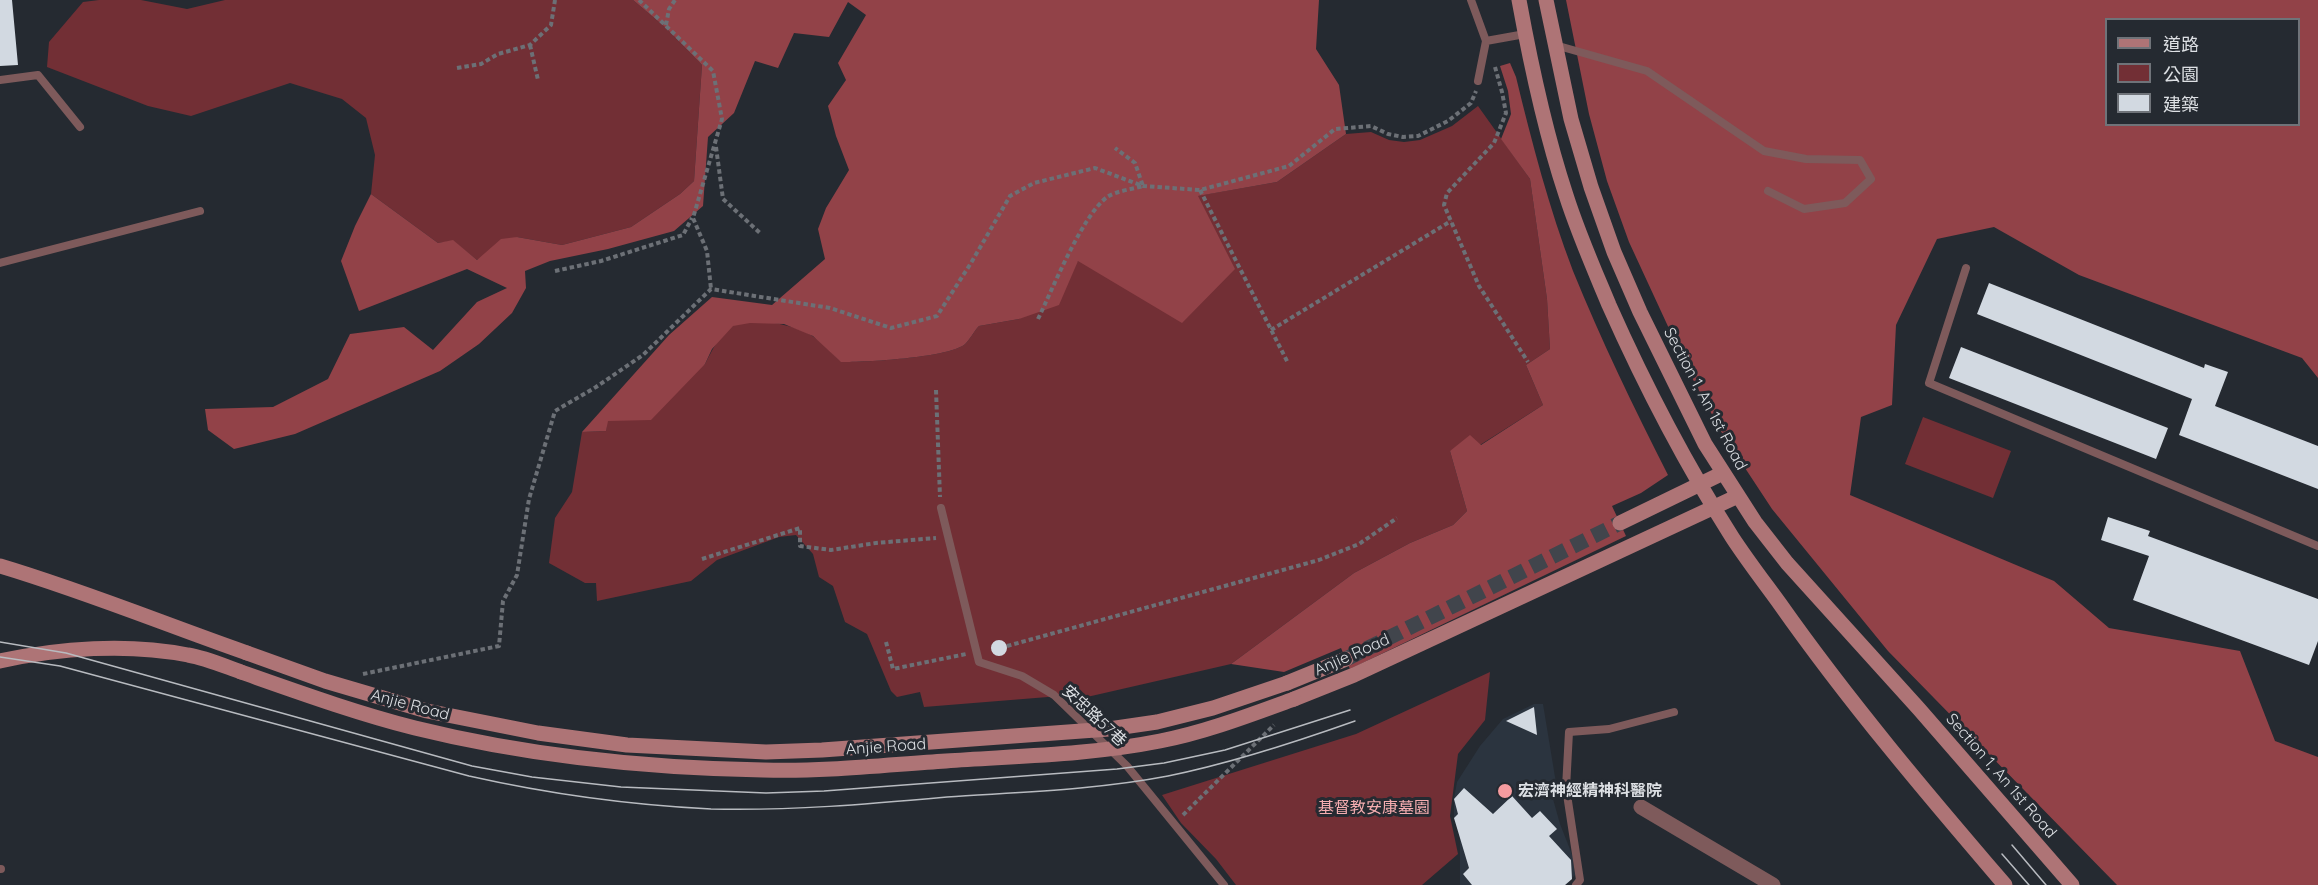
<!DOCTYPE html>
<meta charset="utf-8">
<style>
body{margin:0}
#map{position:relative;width:2318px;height:885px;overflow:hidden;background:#252a31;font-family:Quicksand,"Noto Sans TC",sans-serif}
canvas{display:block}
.legend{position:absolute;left:2105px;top:18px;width:195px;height:108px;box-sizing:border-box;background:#252a31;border:2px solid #6f7379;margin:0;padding:8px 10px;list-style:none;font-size:18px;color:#dde0e4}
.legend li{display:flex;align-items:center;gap:12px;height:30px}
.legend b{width:30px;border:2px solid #6f7379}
</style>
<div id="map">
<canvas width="2318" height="885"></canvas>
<ul class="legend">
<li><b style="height:8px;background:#ae7476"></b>道路</li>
<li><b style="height:16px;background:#722f35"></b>公園</li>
<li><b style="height:16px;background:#d2d9e1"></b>建築</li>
</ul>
</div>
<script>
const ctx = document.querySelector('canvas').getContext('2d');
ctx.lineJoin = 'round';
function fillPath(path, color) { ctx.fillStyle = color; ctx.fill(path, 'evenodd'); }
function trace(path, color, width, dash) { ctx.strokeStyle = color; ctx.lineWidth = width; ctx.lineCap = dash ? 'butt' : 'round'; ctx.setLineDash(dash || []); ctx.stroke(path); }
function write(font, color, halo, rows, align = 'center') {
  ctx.font = font + ' Quicksand,"Noto Sans TC",sans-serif'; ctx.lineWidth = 6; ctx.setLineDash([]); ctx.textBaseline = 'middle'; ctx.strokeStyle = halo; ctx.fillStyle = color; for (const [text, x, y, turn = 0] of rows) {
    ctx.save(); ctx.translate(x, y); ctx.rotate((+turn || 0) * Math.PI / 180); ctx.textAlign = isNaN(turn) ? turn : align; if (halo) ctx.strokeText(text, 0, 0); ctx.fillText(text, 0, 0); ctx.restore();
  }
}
fillPath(new Path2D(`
 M1534 704H1543L1556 783 1553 799 1560 824 1573 857 1575 875 1566 885H1460V837L1454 818V799L1457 782 1480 746 1503 719Z`), '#2b343f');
fillPath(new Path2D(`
 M99 0H141L187 9 225 0H633L666 28 702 65 694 181 680 194 631 227 562 245 517 237 477 260 453 241 438 243 371 194 375 155 366 118 342 99 290 83 191 116 148 106 47 67 49 42 83 2Z
 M1478 106 1530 179 1547 299 1550 349 1526 365 1543 405 1480 445 1450 451 1467 511 1453 525 1410 543 1354 573 1231 664 1087 697H1048L924 707 920 692 897 697 891 691 867 634 845 622 833 586 819 577 813 554 796 535 779 537 717 560 691 581 597 601 596 583H585L549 563 555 518 572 492 582 432 606 431 607 421 705 364C711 352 720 334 732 326 749 315 798 325 814 337 824 344 832 354 842 362 867 362 944 358 964 345 969 341 974 331 979 326L1019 319 1078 261 1197 196 1277 182 1346 134 1371 132 1389 140 1404 142 1420 140 1452 126Z
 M1923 417 2011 451 1993 498 1905 464Z
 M1490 672 1485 720 1458 754 1450 816 1458 854 1422 885H1236L1216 859 1181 823 1162 795 1356 734Z`), '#722f35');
fillPath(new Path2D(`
 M633 0H1319L1316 49 1339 85 1346 134 1277 182 1198 196 1235 269 1182 323 1078 261 1059 305 1019 319 979 326C974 331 969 341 964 345 944 358 867 362 841 362L813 336 784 324 750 323 733 326 712 349 705 364 651 420 608 421 606 431 582 432 669 335 712 297 772 305 825 259 818 229 826 208 849 170 836 136 828 106 846 80 838 63 866 15 848 2 829 37 794 33 778 68 755 61 734 113 708 137 703 206 674 231 608 249 550 261 525 271 526 288 512 313 479 344 440 371 295 434 234 449 208 430 205 409 273 407 328 379 350 334 404 327 433 350 477 302 507 288 467 269 359 311 341 261 355 226 371 194 438 243 453 240 477 260 501 239 517 237 562 245 631 227 680 194 694 181 702 65 666 28Z
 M1566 0H2318V378L2302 358 2079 275 1994 227 1937 239 1896 325 1892 405 1861 417 1850 495 2054 581 2109 628 2240 651 2275 741 2318 757V885H2117L1888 651 1772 509 1722 433 1690 374 1629 242 1607 181 1589 114ZM2106 20H2298V124H2106Z
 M1510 63 1516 77C1532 143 1549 208 1573 271 1601 340 1634 408 1668 475L1641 493 1612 506 1626 536 1350 669 1341 648 1284 672 1231 664 1354 573 1410 543 1453 525 1467 511 1450 451 1470 435 1481 445 1543 405 1526 365 1550 349 1547 299 1530 179 1501 139 1511 114 1508 91 1500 66Z`), '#924248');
fillPath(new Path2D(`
 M0 0H12L18 65 0 66Z
 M1989 283 2204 368 2205 364 2228 372 2215 406 2318 446V489L2179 435 2192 399 1977 314Z
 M1961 347 2168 428 2156 459 1949 378Z
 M2108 517 2150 531 2148 536 2318 599V641L2309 665 2133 600 2149 556 2101 540Z
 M991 648a8 8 0 1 1 16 0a8 8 0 1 1-16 0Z
 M1534 707 1537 735 1506 721Z
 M1464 788 1493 814 1512 796 1532 818 1540 811 1557 829 1549 836 1571 860 1572 879 1565 885H1472L1463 874 1469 868 1454 818 1458 814 1454 799Z`), '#d2d9e1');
trace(new Path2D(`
 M1346 659 1620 523`), '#41454c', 15, [15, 8]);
trace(new Path2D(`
 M639 0 713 71 722 119 693 218 707 251 711 289
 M666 25 669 9 675 0
 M530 45 538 80
 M1495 67 1502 92 1506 113 1494 143 1447 193 1444 205 1479 286 1528 362
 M457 68 481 64 498 54 530 45 551 25 555 0
 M716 147 723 199 760 233
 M1200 190 1288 363
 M555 271 601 261 683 235 692 218
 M1038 319C1053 288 1082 216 1107 197 1116 191 1133 189 1143 186L1135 163 1115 148
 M1271 330 1451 221
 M936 390 940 497
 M702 559 800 528V546L831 550 876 543 936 538
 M886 642 893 669 966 654
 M1007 646 1319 560 1359 544 1397 518
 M363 674 499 646 503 601 517 575 529 499 555 411 596 387 643 355 711 289 830 308 891 328 937 316 971 263 1010 196 1034 183 1095 168 1143 186 1200 190 1289 166 1335 129 1371 126 1388 134 1403 137 1418 136 1448 121 1471 103 1476 91
 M1183 815 1274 725`), '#6c7076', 4, [4.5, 3]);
trace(new Path2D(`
 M1471 0 1486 41 1478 81
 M1486 41 1525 34
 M1555 45 1647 71 1764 151 1806 159 1860 160 1871 179 1845 203 1804 209 1768 191
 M0 80 38 75 80 127
 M0 263 200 211
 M1966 268 1929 383 2318 546
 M941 508 979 662 1022 676 1054 695 1127 766 1224 885
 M0 869H1
 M1576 885 1580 880 1566 788 1569 732 1609 729 1674 712`), '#7e5a5b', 8);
trace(new Path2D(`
 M1641 807 1773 885`), '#7e5a5b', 15);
trace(new Path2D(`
 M1519 0C1531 66 1545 132 1566 195 1578 233 1594 269 1609 305 1645 386 1685 463 1732 537 1747 560 1764 582 1780 604 1849 702 1927 794 2005 885
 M1546 0 1571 119 1591 187 1614 252 1640 312 1705 444 1755 522 1787 563 1919 709 2072 885
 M1620 523 1723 473
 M0 566C84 591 164 624 247 653
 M0 661C59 648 128 643 188 655 206 658 224 666 241 672
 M1287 683 1346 659
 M1294 699 1354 675 1738 496`), '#ae7476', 15);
trace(new Path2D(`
 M0 642 66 653 472 766 532 777 621 787 766 793 824 791 1117 769 1164 763 1225 750 1350 710
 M0 657 60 666 469 776C549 794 630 805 711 809 790 811 869 804 947 797 1020 792 1095 790 1168 776 1232 763 1293 743 1355 721
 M2012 845 2046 885
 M2002 854 2029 885`), '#b8bbc0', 1.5);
trace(new Path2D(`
 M247 653 325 681 427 711 538 733 627 745 766 752 822 750 1109 729 1157 722 1213 708 1287 683
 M241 672C298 692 356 713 415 728 528 756 646 768 763 770 823 772 885 765 946 761 1017 756 1090 755 1160 741 1206 732 1250 715 1294 699`), '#ae7476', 15);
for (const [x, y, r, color] of [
 [1505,791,8,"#f59b9f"]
]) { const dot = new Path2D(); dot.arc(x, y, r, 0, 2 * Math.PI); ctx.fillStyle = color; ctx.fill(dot); trace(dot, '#252a31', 2); }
write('16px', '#dde0e4', '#252a31', [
 ["Section 1, An 1st Road",1705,399,62],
 ["Anjie Road",1352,655,-24],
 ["Anjie Road",410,705,15],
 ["安忠路57巷",1094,716,43],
 ["Anjie Road",886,747,-4],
 ["Section 1, An 1st Road",2001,776,49]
]);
write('bold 16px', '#dde0e4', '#252a31', [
 ["宏濟神經精神科醫院",1518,791]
], 'left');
write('16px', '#f4adb0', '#252a31', [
 ["基督教安康墓園",1374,808]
]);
</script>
